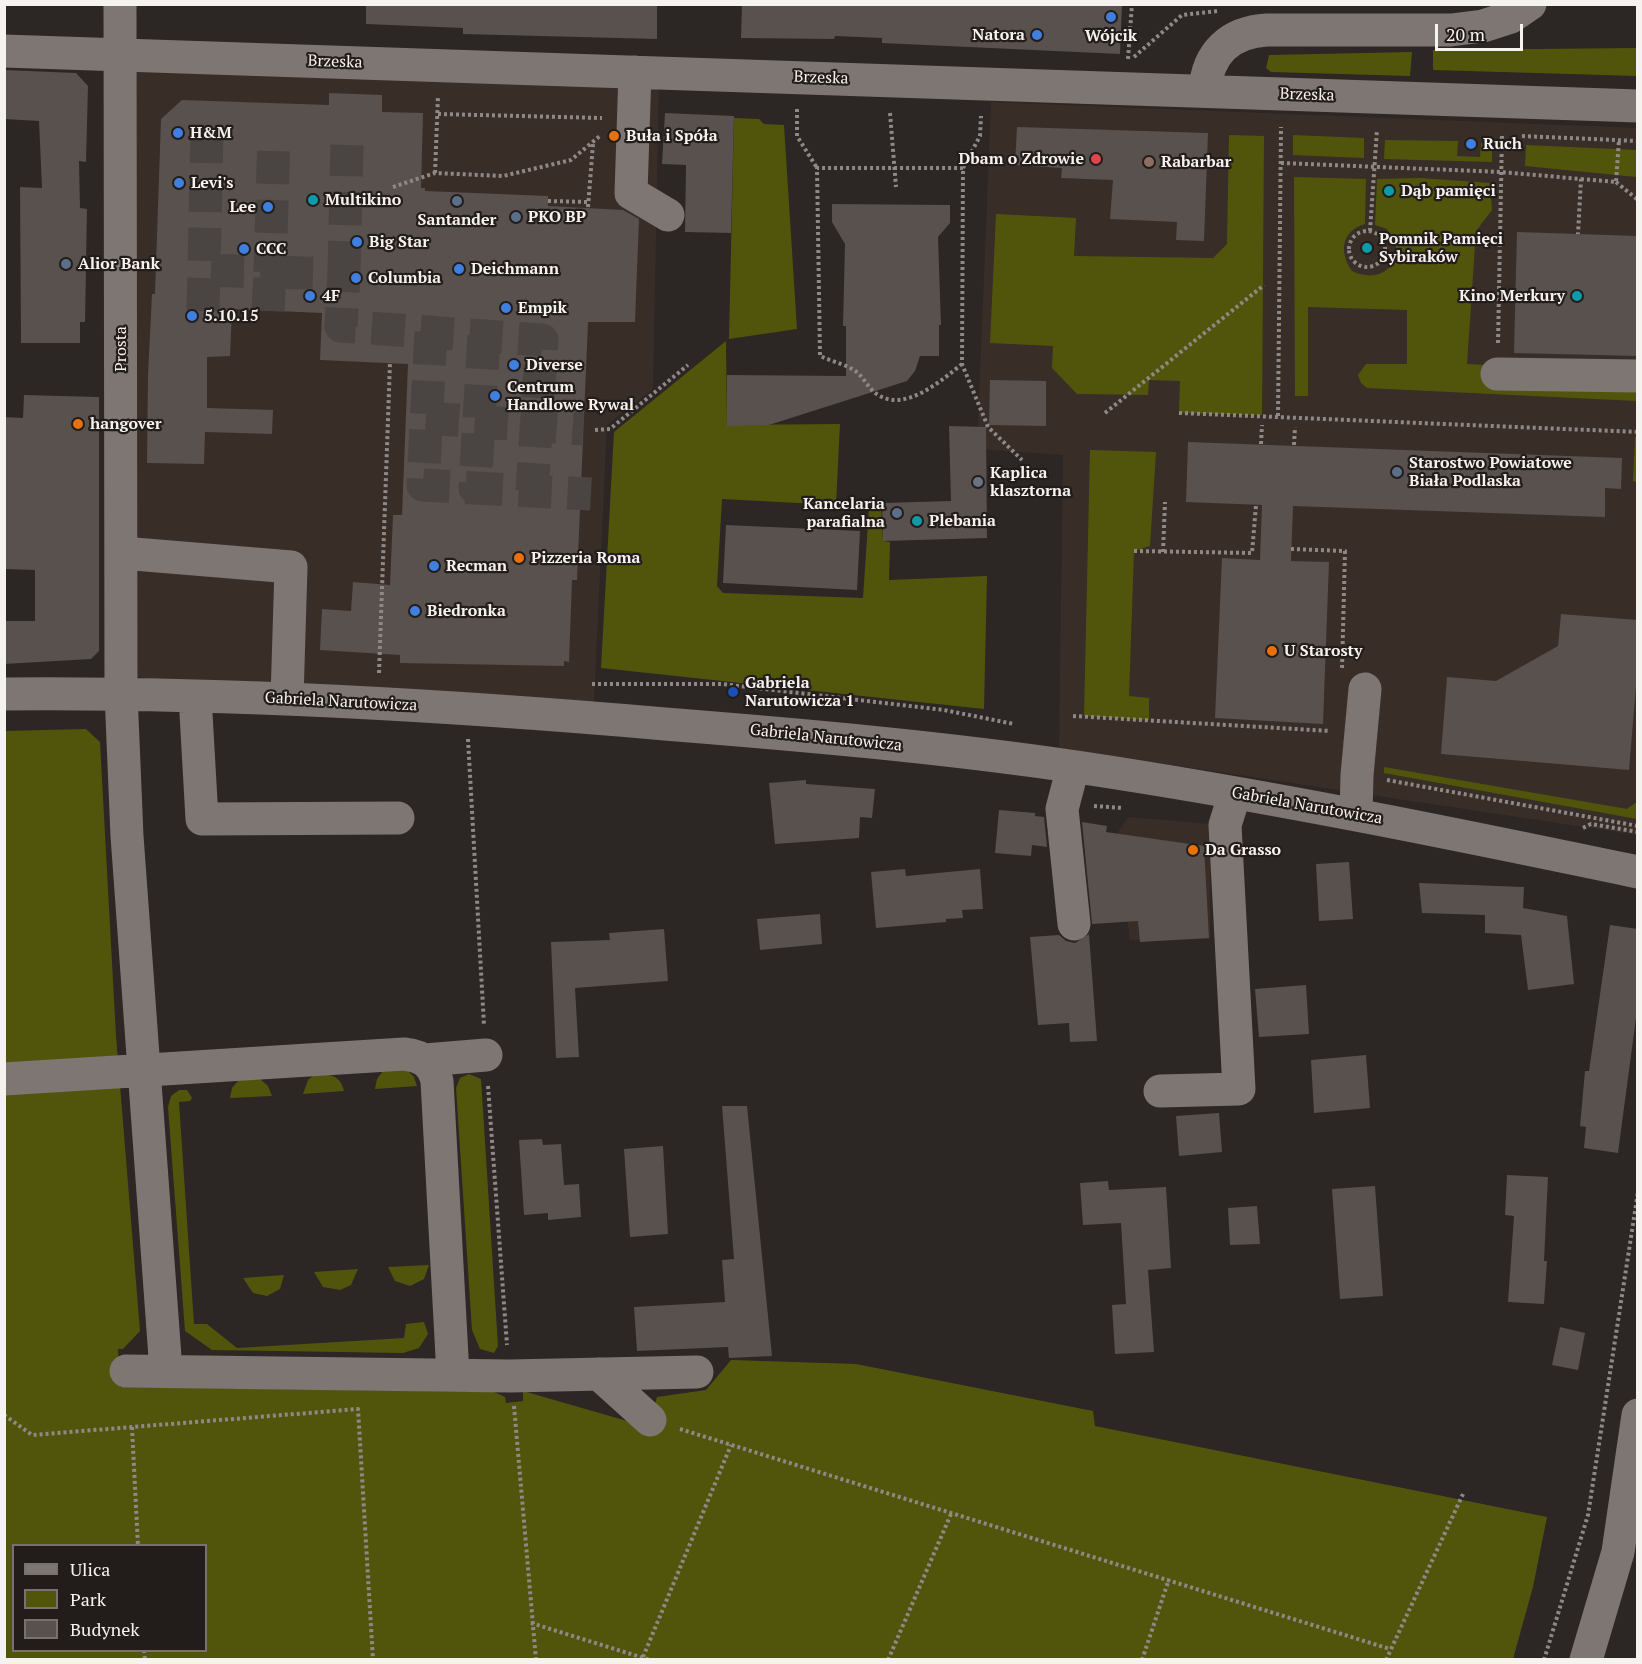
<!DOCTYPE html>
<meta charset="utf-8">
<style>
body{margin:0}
#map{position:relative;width:1642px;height:1664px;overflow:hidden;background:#2c2624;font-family:"PT Serif",serif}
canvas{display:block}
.frame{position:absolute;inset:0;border:6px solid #f6f2f0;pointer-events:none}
.legend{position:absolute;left:12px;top:1544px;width:195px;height:108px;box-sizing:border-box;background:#221d1a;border:2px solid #777270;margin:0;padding:8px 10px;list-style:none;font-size:18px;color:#f6f2f0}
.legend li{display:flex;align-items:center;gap:12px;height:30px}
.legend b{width:30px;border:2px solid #777270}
.scale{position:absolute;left:1435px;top:24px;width:88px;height:27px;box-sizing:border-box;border:3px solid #f6f2f0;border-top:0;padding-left:8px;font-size:18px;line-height:21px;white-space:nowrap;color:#f6f2f0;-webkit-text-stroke:4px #221d1a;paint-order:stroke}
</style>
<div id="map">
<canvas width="1642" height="1664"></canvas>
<div class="frame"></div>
<ul class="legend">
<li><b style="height:8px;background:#7d7673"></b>Ulica</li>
<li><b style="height:16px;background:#51550c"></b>Park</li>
<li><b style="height:16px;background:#58514e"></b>Budynek</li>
</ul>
<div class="scale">20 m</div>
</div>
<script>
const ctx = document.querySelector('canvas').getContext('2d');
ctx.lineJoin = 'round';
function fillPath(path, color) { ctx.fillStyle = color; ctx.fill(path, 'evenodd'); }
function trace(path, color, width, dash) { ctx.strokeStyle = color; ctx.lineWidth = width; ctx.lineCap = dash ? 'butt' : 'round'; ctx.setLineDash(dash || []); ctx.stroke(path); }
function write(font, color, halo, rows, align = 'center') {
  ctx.font = font + ' "PT Serif",serif'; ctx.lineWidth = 4.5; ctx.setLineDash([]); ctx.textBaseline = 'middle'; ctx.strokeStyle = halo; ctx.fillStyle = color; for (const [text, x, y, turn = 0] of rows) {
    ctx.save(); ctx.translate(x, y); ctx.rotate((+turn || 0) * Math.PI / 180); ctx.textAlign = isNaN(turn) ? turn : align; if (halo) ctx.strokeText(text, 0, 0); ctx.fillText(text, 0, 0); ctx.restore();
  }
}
fillPath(new Path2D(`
 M133 67 659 81 653 389 607 425 594 702 132 677Z
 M991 102 1637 128V835L1059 748 1063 455 977 449Z
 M1128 817 1211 824 1210 939 1130 940 1117 834Z`), '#392d28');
fillPath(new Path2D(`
 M1637 48V76L1433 70V50Z
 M1412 52 1410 76 1271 72 1266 68 1269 55Z
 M734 118 759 119 764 124 784 125 797 329 729 339Z
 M1229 135 1264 136 1262 415 1179 413 1180 381 1149 380 1148 395 1077 394 1052 368 1053 346 990 343 996 214 1076 218 1074 256 1213 258 1227 244Z
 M1293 135 1364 138V158L1293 155Z
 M1385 140 1458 141 1457 156 1480 157 1481 143H1492V162L1384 159Z
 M1526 145 1637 150V177L1525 166Z
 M1294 177 1366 179 1365 224C1341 231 1339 252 1352 271 1373 281 1394 274 1397 249L1387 229 1375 225 1377 179 1420 178 1490 183 1492 210 1476 231 1467 364 1509 366 1637 389V401L1367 388 1361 383 1358 375 1366 364H1407V310L1308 307V396H1295Z
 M726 341 727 425 840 424 836 505 722 499 717 586 723 593 863 598 869 508 881 504 883 541 890 542 889 580 987 576 984 709 601 668 614 432Z
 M1635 437H1637V482L1633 481Z
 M1090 450 1156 452 1150 546 1134 551 1129 696 1149 698V720L1084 716Z
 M86 729 100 742 116 1036 140 1331 123 1349H118L120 1387 494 1392 505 1397 506 1403 523 1401V1391L648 1427 657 1397 706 1390 731 1360 856 1364 1093 1411 1095 1426 1547 1517 1533 1587 1513 1659H5L4 731ZM14 1546H206V1650H14Z
 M1384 767 1627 809 1637 802V819L1384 773Z
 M406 1069 414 1077 417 1086 375 1089 377 1079 383 1071Z
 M315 1074C330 1075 340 1074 344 1091L303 1094 308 1080Z
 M469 1074 481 1079 498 1346 494 1353 480 1349 472 1330 456 1088 460 1078Z
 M260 1079 268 1086 272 1096 230 1098 232 1088 239 1080Z
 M179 1090H187L192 1098 190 1101 179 1102 194 1324H207L237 1348 404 1338 406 1324 424 1322 428 1334 419 1348 403 1353 212 1350 185 1331 168 1107 171 1096Z
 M429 1265 424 1279 410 1286 395 1281 388 1267Z
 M358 1269 351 1285 340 1290 323 1287 314 1272Z
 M284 1275 280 1289 267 1296 253 1293 243 1278Z`), '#51550c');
fillPath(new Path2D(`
 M366 4H657V39L463 34V28L366 24Z
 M742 4H1122L1120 54 882 43V38L835 36 834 39 741 38Z
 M4 70 76 73 88 86 86 162 79 161 80 208 87 209 85 322H80V343H21L20 187 42 188 39 121 4 119Z
 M329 93 382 95V112L423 113 421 188H425V191L548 196V206L623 210 639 219 635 322H588L577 580H572L569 662 564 661V666L400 663V655L320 650 322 609 351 611 353 582 390 585 393 515H402L408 364 320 360 322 313 232 309 230 356 207 357V408L273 410 272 434 205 432 204 464 147 463 148 375 152 294H155L161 119 182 100 329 105Z
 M665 113 734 116 731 233 685 232 686 165 662 164Z
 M1017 127 1208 133 1204 241 1176 240 1177 222 1110 219 1113 180 1061 178 1062 168 1015 165Z
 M832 204 950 205V223L938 237 941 325H939V356H920L915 371 907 381 769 425 727 426V375L846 376V326H843L845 244 832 222Z
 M1517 232 1638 236V356L1514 353Z
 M990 380 1046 381V426L989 425Z
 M24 395 99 397V651L91 659 4 664V621H35V570L4 569V417L23 418Z
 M949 426 986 427 987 538 883 541 882 503 951 501Z
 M1188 442 1622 458 1621 489 1605 488V517L1293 506 1291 561 1329 562 1323 724 1215 718 1222 558 1260 560 1262 505 1186 502Z
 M726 525 860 531 857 590 723 583Z
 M1561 614 1638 620V662L1629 770 1441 754 1447 677 1496 681 1558 646Z
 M806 780V784L875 789 872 818 860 817 859 838 775 844 769 783Z
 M999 810 1035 813V816L1044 817 1047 847 1032 845 1031 856 995 853Z
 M1082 822 1107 826 1106 832 1204 846 1209 938 1140 942 1138 921 1092 924Z
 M1349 862 1353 919 1319 921 1316 864Z
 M905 869 906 876 980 869 983 909 962 910 963 918 946 919V922L876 928 871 872Z
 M1419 883 1524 887 1523 908 1567 916 1574 984 1528 990 1521 935 1485 933V915L1422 913Z
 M820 914 822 944 760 950 757 919Z
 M1610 925 1638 929V1003L1618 1153 1584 1148 1586 1127 1580 1126 1585 1071H1589Z
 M664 929 668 981 575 988 579 1057 556 1058 551 942 610 940 609 933Z
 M1089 934 1097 1041 1070 1042 1069 1023 1038 1025 1030 937 1059 935 1066 941 1075 943Z
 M1306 985 1309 1034 1259 1037 1255 989Z
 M1366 1055 1370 1108 1314 1113 1311 1060Z
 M722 1106H747L772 1356 729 1358 728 1347 637 1351 634 1307 725 1302 722 1260 734 1259Z
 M1219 1113 1222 1152 1179 1156 1176 1116Z
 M542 1139 543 1145 561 1144 564 1185 579 1184 581 1217 548 1220V1213L524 1215 519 1140Z
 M663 1146 668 1234 630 1237 624 1149Z
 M1507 1175 1548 1177 1544 1261H1547L1544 1304 1508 1302 1514 1216 1505 1215Z
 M1108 1181 1109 1190 1166 1187 1171 1268 1148 1270 1154 1352 1115 1354 1112 1305 1126 1304 1121 1223 1083 1225 1080 1183Z
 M1375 1186 1383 1296 1340 1299 1332 1189Z
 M1257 1206 1260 1244 1230 1245 1228 1208Z
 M1560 1327 1585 1333 1578 1370 1552 1365Z`), '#58514e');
trace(new Path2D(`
 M207 130 204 270 270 272 274 136
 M344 274 347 145
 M203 311 204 270
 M268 311 270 272 344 274 341 326 542 340 532 491
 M431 332 423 485 475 488
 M484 336 475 488 591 494
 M426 418 583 429`), '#4a4543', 33, [33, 16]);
trace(new Path2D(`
 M1134 57 1182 15 1218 11
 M1128 59 1132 4
 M797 109V136L817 168
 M890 113 896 187
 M438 114 602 118
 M1522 136 1638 141
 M1281 163 1501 172 1581 179 1578 234
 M963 168 980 136 981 116
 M435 173 438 96
 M1581 179 1616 182 1619 140
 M1616 182 1638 200
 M393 187 435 173 503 176 571 160 601 135
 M548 201 589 202
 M588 207 593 144
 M1349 249a18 18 0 1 1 36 0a18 18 0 1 1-36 0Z
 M1370 231 1377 130
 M1498 343 1502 135
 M962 364C942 380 907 411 880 396 868 390 864 376 854 370 844 364 831 361 820 356L817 168H963L962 364 988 427 1022 460
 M1105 413 1264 285
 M1179 413 1638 432
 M1278 416 1281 127
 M595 430 610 429 688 365
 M1261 444 1262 425
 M1294 445 1295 427
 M1291 549 1345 551 1342 669
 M1134 551 1252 553 1256 505
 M1163 552 1165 502
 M379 673 390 363
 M592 684H722L944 710 1014 724
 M1073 716 1330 731
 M468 739 484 1025
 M1387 780 1638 826
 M1094 806 1123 808
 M1583 828 1591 824 1638 832
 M488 1086 507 1345
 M514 1406 536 1660
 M4 1415 32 1435 358 1409 373 1660
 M132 1427 138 1546
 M680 1429 1390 1649
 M531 1623 650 1660
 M144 1650 145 1660
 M643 1657 731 1445
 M888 1660 951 1514
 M1142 1660 1169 1579
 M1386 1660 1463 1494
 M1544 1660 1588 1515 1638 1192`), '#8e8987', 4, [3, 3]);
trace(new Path2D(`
 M120 4 121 693 127 836 166 1371
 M4 51 1638 106
 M635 72 631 193 668 215
 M1205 91C1207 53 1230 32 1267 30H1451L1483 26 1511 17 1530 4
 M1497 374 1638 376
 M122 553 291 567 287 699
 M4 694C225 692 446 705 665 724 803 735 940 747 1077 767 1265 795 1451 833 1638 872
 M195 696 202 819 398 818
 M1073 767 1062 809 1074 924
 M1356 814 1357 775 1365 689
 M425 1060 486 1055
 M4 1079 404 1054C422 1056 433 1063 437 1081L453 1375
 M1160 1091 1239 1089 1225 825 1235 793
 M126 1371 510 1376 697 1372
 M599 1374 650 1420
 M1586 1660 1618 1552 1638 1415`), '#7d7673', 33);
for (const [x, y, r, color] of [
 [1111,17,6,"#3f7fe0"],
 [1037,35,6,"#3f7fe0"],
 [178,133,6,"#3f7fe0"],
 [614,136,6,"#e8710a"],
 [1471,144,6,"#3f7fe0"],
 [1096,159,6,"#e0444e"],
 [1149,162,6,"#8d6e63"],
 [179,183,6,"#3f7fe0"],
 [1389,191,6,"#0f9aa8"],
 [313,200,6,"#0f9aa8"],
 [457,201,6,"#5c6f8a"],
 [268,207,6,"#3f7fe0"],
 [516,217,6,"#5c6f8a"],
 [357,242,6,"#3f7fe0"],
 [1367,248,6,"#0f9aa8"],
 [244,249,6,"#3f7fe0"],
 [66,264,6,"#5c6f8a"],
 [459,269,6,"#3f7fe0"],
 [356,278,6,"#3f7fe0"],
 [310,296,6,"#3f7fe0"],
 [1577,296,6,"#0f9aa8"],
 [506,308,6,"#3f7fe0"],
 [192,316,6,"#3f7fe0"],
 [514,365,6,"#3f7fe0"],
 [495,396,6,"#3f7fe0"],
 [78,424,6,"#e8710a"],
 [1397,472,6,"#5c6f8a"],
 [978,482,6,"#6b7280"],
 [897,513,6,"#5c6f8a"],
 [917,521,6,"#0f9aa8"],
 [519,558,6,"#e8710a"],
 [434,566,6,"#3f7fe0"],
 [415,611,6,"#3f7fe0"],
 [1272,651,6,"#e8710a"],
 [733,692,6,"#1a4fb4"],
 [1193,850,6,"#e8710a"]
]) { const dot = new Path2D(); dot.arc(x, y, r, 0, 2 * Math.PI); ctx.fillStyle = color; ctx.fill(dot); trace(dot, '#221d1a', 2); }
write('bold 16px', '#f6f2f0', '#221d1a', [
 ["Natora",1025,35,"right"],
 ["Wójcik",1111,36,"center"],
 ["H&M",190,133],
 ["Buła i Spóła",626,136],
 ["Ruch",1483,144],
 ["Dbam o Zdrowie",1084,159,"right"],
 ["Rabarbar",1161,162],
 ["Levi's",191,183],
 ["Dąb pamięci",1401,191],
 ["Multikino",325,200],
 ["Lee",256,207,"right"],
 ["PKO BP",528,217],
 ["Santander",457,220,"center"],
 ["Pomnik Pamięci",1379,239],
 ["Sybiraków",1379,257],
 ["Big Star",369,242],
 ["CCC",256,249],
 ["Alior Bank",78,264],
 ["Deichmann",471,269],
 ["Columbia",368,278],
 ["4F",322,296],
 ["Kino Merkury",1565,296,"right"],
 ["Empik",518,308],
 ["5.10.15",204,316],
 ["Diverse",526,365],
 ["Centrum",507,387],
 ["Handlowe Rywal",507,405],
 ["hangover",90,424],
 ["Starostwo Powiatowe",1409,463],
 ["Biała Podlaska",1409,481],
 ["Kaplica",990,473],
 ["klasztorna",990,491],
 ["Kancelaria",885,504,"right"],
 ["parafialna",885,522,"right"],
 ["Plebania",929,521],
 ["Pizzeria Roma",531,558],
 ["Recman",446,566],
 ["Biedronka",427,611],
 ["U Starosty",1284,651],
 ["Gabriela",745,683],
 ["Narutowicza 1",745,701],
 ["Da Grasso",1205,850]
], 'left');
write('16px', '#f6f2f0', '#221d1a', [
 ["Brzeska",335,62,2],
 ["Brzeska",821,78,2],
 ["Brzeska",1307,95,2],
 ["Prosta",121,349,-90],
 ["Gabriela Narutowicza",341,702,3],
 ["Gabriela Narutowicza",826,738,6],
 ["Gabriela Narutowicza",1307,806,10]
]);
</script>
